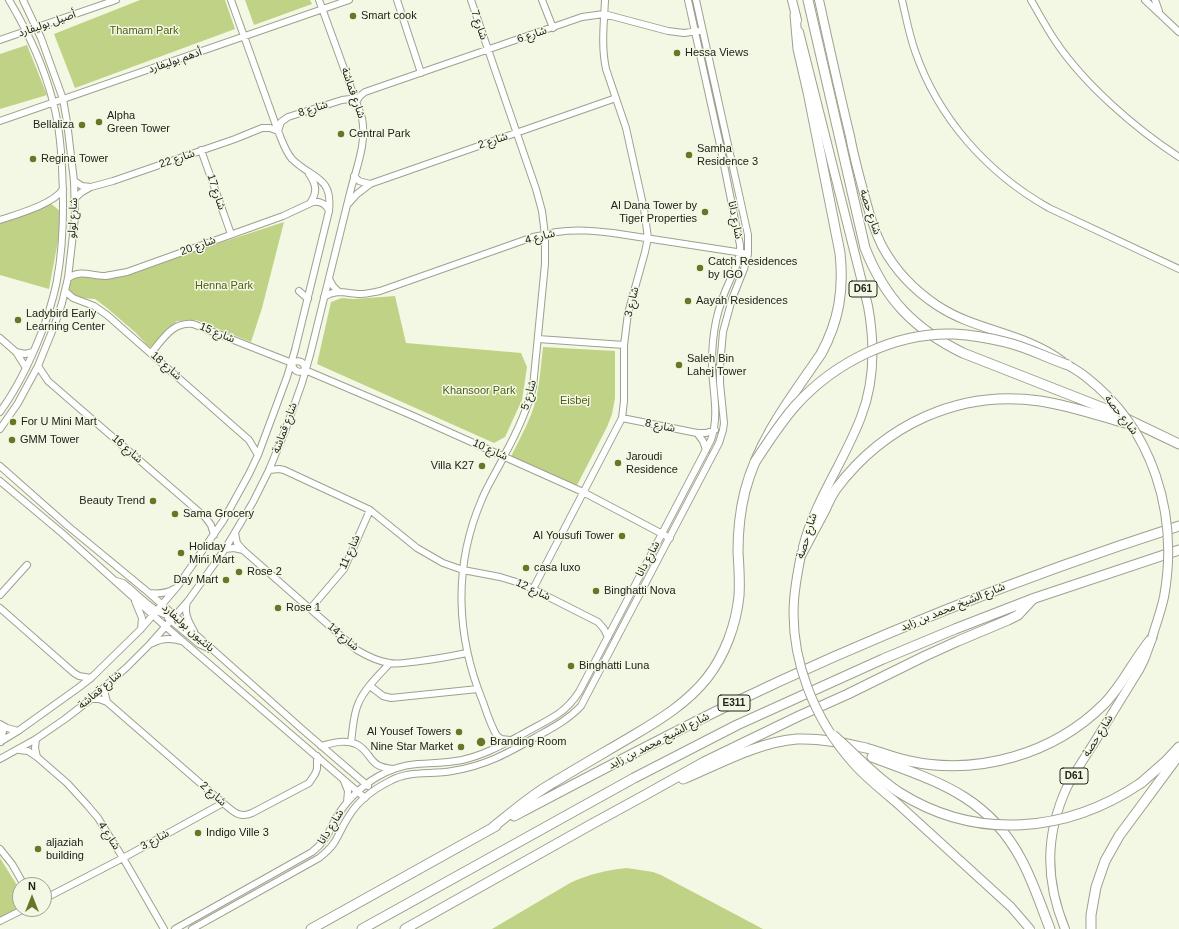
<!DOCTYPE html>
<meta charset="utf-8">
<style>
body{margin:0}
#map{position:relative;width:1179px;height:929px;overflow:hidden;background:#f3f8e4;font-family:Helvetica,sans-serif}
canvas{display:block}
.north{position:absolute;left:12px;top:877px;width:40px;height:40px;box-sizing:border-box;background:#f3f8e4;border:1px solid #9fa294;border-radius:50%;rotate:0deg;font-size:11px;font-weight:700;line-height:16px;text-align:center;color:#20221b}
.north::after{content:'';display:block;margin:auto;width:14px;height:18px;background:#667725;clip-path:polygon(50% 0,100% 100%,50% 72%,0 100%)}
</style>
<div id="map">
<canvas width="1179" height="929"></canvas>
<div class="north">N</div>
</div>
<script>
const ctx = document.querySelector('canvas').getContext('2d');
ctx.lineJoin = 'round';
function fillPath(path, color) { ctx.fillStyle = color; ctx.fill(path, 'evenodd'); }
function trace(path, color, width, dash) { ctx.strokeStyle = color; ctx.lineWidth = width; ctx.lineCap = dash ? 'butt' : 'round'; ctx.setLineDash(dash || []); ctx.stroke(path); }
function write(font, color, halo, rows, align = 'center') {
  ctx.font = font + ' Helvetica,"Noto Sans Arabic",sans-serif'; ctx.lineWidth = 3; ctx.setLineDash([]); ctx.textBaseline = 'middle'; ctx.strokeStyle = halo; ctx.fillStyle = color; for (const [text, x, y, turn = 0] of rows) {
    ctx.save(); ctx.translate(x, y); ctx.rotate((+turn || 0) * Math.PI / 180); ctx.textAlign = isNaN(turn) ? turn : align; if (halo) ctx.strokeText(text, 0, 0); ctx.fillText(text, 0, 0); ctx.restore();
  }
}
fillPath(new Path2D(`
 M140 0H225L235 29 75 88 54 34Z
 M245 0H310L312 4 254 25Z
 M27 45 47 95 0 109V54Z
 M48 202C55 207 62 210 62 219L49 289 0 275V221Z
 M284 222 262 308 251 342 196 320 177 321 167 331 155 346 149 347 136 333 107 308 95 299 78 298 69 290 70 280 77 275 95 279 114 278 135 273 195 251Z
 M395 296 406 343 521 353 527 367 522 400 505 437 494 443 317 364 331 302 342 298 354 299Z
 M543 347 615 351V398L612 414 607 427 575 489 510 459C519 439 531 420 536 399 540 382 541 364 543 347Z
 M0 858 20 890V907L0 917Z
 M627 868 653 872 661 875 763 929H492L570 883C589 874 607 870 627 868Z`), '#bfd286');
const minor = new Path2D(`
 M397 0 421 73
 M471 0 536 189 542 211 545 235V264L533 387C527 411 516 434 504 456 497 471 488 484 482 499 453 566 456 636 483 702 487 714 491 726 497 736L501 739 510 740
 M542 0 553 28
 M902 0C906 17 909 34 915 51 938 118 987 173 1049 208L1179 269
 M1031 0C1039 14 1047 29 1056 42 1085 85 1136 129 1179 157
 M1145 0 1179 32
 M1155 0 1159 11
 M0 40 116 0
 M0 121 349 0
 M201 150 231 234
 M309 174C316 184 318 192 310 203
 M354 176 359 181 370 184
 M74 181 82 186 91 187
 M75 198 82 192 91 187 113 181 235 139 262 128H270L278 131 281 122 288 117 342 100 350 99 356 102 360 96 365 92 582 17 604 14 668 31 684 33 698 31
 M348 204 357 194 370 184 616 98
 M0 220C18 214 54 204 63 189
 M68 278C81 269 91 276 105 276 113 275 120 273 127 272L283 216 313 202C320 201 326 204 329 211
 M329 279 333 286 339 292
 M65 291 73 298 94 306 107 315 249 440 258 455
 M299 291 308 299
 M324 297C337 288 347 294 361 294 368 294 374 292 380 291L533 237C541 236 549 233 557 232 576 229 595 231 613 233L743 253
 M0 338 16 352 26 368
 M538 339 624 345
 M16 352 25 354 33 352
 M151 353C164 338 172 322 193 324L292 363
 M292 363C299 359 305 362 305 370
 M292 363C293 371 299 374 305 370
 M38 366 48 381 205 517 211 525 214 535
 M305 370 411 415 583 492 670 538
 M0 412C21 383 36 349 48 315 51 304 55 292 57 280 64 243 64 206 62 168 61 146 59 124 53 102 44 66 28 32 9 0
 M622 418 697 433H706L715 430
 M0 429 18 403 25 390 38 366 55 324 62 303 68 278 75 217 74 181 67 122 63 99 41 38 23 0
 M697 433 703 441 706 450
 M0 466 69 527 149 593 303 730 368 786
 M269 470 279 469 284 470 370 510 417 548 443 563 463 570 500 577 523 584 598 622 604 629 608 637
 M0 481 63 534 165 626 365 798
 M235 533 237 543 243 550 357 650C367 656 377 661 389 663 399 665 410 662 420 661 436 659 452 656 467 653
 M225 549 234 548 243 550
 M116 581 123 583C138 594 155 616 174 616
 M533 589 622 418 624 401V345L628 313 645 252 648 238 644 209 626 128 606 69C601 46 604 23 605 0
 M149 593C158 594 166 594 174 589
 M0 595 27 565
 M135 601 142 618 141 629
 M187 602C184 613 188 621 194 631
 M0 608 74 673 79 676 91 678
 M310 609 344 569 370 510
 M168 618 199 644 208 648
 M153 643C162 638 171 638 181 641
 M106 686 105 694 107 702
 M370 686 383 696 391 698 478 689
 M91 699H99L107 702 223 803C233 811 239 819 252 813L309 783 315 774 317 769V756
 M0 724 7 728 18 731
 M36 739 35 748 37 757
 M0 742 18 731 78 688 91 678 141 629 177 587 223 521 249 474 258 455 287 377 295 350 329 211C333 176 312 179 292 159 285 151 282 140 278 131L231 0
 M1 742 3 731 2 726
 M351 742C353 729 353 714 359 702 365 688 379 675 390 663
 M321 746C332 743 345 739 356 744 374 753 366 767 394 769
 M19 750 28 751 37 757 67 783 88 806 98 818 123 858 164 929
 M0 759 36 739 65 719 91 699 127 667 150 644 188 601 225 549 253 502 269 470 285 431 302 383 310 355C323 301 337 247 350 193 356 168 367 144 362 118L319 0
 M344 781 348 791 347 802
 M0 849 12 864 24 885
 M44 899 123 858 223 803
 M0 921 24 909
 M175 929 312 852C325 842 328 834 335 820 344 803 360 787 377 777 389 770 403 765 417 764 432 763 447 763 462 760 484 755 502 745 521 735 533 728 546 722 558 714 567 708 573 701 579 692L711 440C720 414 712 390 712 364 712 350 713 335 716 321 719 307 724 293 730 280 735 268 741 258 740 245L720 145 688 0
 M192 929 319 858C324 854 330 849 334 843 339 835 343 825 349 816 358 801 374 789 390 781 410 770 431 775 452 771 485 766 508 753 536 737 552 728 568 720 581 706L719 443 723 430 724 423 720 383V366L723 332 732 299 744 269 748 254V235L696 0`);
const major = new Path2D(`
 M792 0 797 20
 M819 0C829 45 839 91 850 136 854 158 860 179 866 201 870 216 875 232 882 246 895 270 915 291 938 306 976 331 1025 333 1062 361
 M799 32 868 306C875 344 875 381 861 417 844 462 815 500 803 547
 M898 804 1011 907 1030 929
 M1065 929C1045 880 1045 835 1067 787 1075 772 1085 757 1094 743 1109 719 1124 694 1139 670L1144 660 1151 641`);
const highway = new Path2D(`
 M808 0 865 248C885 299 914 329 963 353L1106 409 1179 444
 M801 555C809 540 817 525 825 510 828 503 832 495 836 489 884 425 959 389 1040 401 1068 405 1097 415 1125 423
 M872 757C935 781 987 795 1021 859 1033 881 1041 906 1050 929
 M683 779C719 764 758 742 797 739 820 738 843 743 866 748 880 752 894 758 909 761 978 776 1054 754 1104 704 1123 685 1134 659 1152 638
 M1141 783 1165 762 1179 747
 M514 816C584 779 654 742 725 707 872 636 1024 576 1179 526
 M492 828C511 813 530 796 551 784 579 767 607 751 634 735 661 719 687 703 707 678 725 655 736 625 739 596 740 581 739 567 738 552 738 532 740 511 745 491 759 438 791 398 821 354 839 321 844 290 840 253L808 92 798 49 795 15
 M311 929 496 826
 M362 929 634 778 737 725 883 659 955 629 1035 598 1179 550
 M405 929 592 824 645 795 704 762 799 716 848 694 925 656 958 641 1008 620 1018 615 1032 600
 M1091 929V915L1096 887 1105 861 1119 836 1179 755`);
trace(minor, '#9ca18f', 8);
trace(major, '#9ca18f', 10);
trace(highway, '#9ca18f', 11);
trace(minor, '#fff', 6);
trace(major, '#fff', 8);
trace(highway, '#fff', 9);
const majorBridge = new Path2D(`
 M1068 365C1074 369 1080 372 1086 377 1153 429 1179 514 1164 597 1161 611 1156 624 1152 638
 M801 555C798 570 795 585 794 601 790 659 814 719 853 763 866 778 883 791 898 804`);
const highwayBridge = new Path2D(`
 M755 462C768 442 780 423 796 405 835 362 895 332 954 334 971 335 989 338 1005 342 1027 347 1047 358 1068 365
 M833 735C855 754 875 777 900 793 977 841 1067 833 1141 783`);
trace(majorBridge, '#9ca18f', 10, []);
trace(highwayBridge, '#9ca18f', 11, []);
trace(majorBridge, '#fff', 8);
trace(highwayBridge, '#fff', 9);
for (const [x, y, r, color] of [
 [353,16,4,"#667725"],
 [677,53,4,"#667725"],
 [99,122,4,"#667725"],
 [82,125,4,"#667725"],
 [341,134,4,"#667725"],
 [689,155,4,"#667725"],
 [33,159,4,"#667725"],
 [705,212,4,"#667725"],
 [700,268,4,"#667725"],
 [688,301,4,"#667725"],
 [18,320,4,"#667725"],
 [679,365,4,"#667725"],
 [13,422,4,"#667725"],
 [12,440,4,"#667725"],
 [618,463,4,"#667725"],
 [482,466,4,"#667725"],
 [153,501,4,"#667725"],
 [175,514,4,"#667725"],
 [622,536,4,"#667725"],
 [181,553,4,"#667725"],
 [526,568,4,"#667725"],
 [239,572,4,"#667725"],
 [226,580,4,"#667725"],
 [596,591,4,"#667725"],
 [278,608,4,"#667725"],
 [571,666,4,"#667725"],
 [459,732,4,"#667725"],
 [481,742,5,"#667725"],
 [461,747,4,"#667725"],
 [198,833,4,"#667725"],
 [38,849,4,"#667725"]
]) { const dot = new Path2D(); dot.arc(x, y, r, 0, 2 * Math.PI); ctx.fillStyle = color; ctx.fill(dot); trace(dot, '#f3f8e4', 1.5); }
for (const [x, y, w] of [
 [863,289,28],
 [734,703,32],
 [1074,776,28]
]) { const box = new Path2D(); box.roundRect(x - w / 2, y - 8, w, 16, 3); ctx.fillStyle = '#f3f8e4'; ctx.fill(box); trace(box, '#20221b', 1); }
write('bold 10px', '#20221b', null, [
 ["D61",863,289],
 ["E311",734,703],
 ["D61",1074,776]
]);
write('11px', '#20221b', '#f3f8e4', [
 ["Smart cook",361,16],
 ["Hessa Views",685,53],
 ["Alpha",107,116],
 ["Green Tower",107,129],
 ["Bellaliza",74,125,"right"],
 ["Central Park",349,134],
 ["Samha",697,149],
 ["Residence 3",697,162],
 ["Regina Tower",41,159],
 ["Al Dana Tower by",697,206,"right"],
 ["Tiger Properties",697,219,"right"],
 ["Catch Residences",708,262],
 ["by IGO",708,275],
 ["Aayah Residences",696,301],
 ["Ladybird Early",26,314],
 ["Learning Center",26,327],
 ["Saleh Bin",687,359],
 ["Lahej Tower",687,372],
 ["For U Mini Mart",21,422],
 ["GMM Tower",20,440],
 ["Jaroudi",626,457],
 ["Residence",626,470],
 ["Villa K27",474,466,"right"],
 ["Beauty Trend",145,501,"right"],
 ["Sama Grocery",183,514],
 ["Al Yousufi Tower",614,536,"right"],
 ["Holiday",189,547],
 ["Mini Mart",189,560],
 ["casa luxo",534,568],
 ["Rose 2",247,572],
 ["Day Mart",218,580,"right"],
 ["Binghatti Nova",604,591],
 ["Rose 1",286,608],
 ["Binghatti Luna",579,666],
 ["Al Yousef Towers",451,732,"right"],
 ["Branding Room",490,742],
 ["Nine Star Market",453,747,"right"],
 ["Indigo Ville 3",206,833],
 ["aljaziah",46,843],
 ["building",46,856]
], 'left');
write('11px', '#20221b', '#f3f8e4', [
 ["أصيل بوليفارد",47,24,-19],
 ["شارع 7",479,25,71],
 ["شارع 6",532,35,-19],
 ["أدهم بوليفارد",175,61,-19],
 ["شارع قماشة",353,93,71],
 ["شارع 8",313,109,-18],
 ["شارع 2",493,141,-19],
 ["شارع 22",177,159,-19],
 ["شارع 17",216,192,71],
 ["شارع حصة",870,212,72],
 ["شارع لولو",73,218,-87],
 ["شارع دانا",735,220,79],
 ["شارع 4",540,237,-14],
 ["شارع 20",198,246,-20],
 ["شارع 3",632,302,-76],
 ["شارع 15",217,333,22],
 ["شارع 18",166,366,41],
 ["شارع 5",529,395,-74],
 ["شارع حصة",1121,415,52],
 ["شارع 8",660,426,11],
 ["شارع قماشة",285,428,-70],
 ["شارع 16",127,449,41],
 ["شارع 10",490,450,24],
 ["شارع حصة",807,536,-73],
 ["شارع 11",350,552,-66],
 ["شارع دانا",648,559,-62],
 ["شارع 12",533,590,25],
 ["شارع الشيخ محمد بن زايد",953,607,-22],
 ["بانثيون بوليفارد",188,628,42],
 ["شارع 14",343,637,40],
 ["شارع قماشة",100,690,-40],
 ["شارع حصة",1098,736,-58],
 ["شارع الشيخ محمد بن زايد",659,741,-27],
 ["شارع 2",213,794,41],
 ["شارع دانا",331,827,-58],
 ["شارع 4",109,836,57],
 ["شارع 3",155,840,-29]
]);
write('11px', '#4e5c14', '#f3f8e4', [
 ["Thamam Park",144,31],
 ["Henna Park",224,286],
 ["Khansoor Park",479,391],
 ["Eisbej",575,401]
]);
</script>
